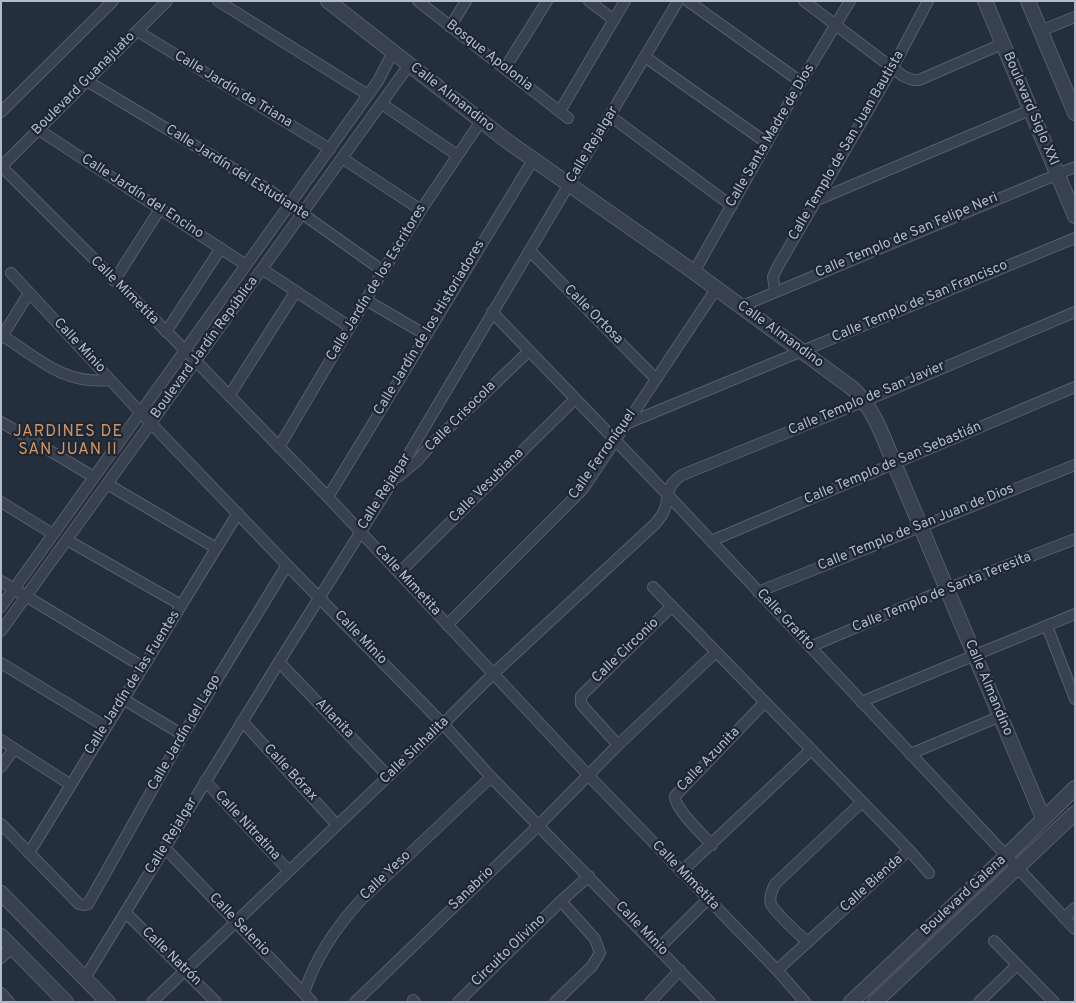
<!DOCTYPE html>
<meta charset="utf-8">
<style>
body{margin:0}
#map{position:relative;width:1076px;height:1003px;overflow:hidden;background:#242f3e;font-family:Overpass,sans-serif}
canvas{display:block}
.frame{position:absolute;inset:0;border:2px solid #b4bcc9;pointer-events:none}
</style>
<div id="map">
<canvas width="1076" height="1003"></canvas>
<div class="frame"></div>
</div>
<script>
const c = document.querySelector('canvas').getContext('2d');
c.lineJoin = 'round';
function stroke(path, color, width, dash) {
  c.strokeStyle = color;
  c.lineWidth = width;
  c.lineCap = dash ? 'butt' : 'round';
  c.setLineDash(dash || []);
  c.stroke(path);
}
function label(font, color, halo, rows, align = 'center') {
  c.font = font + ' Overpass,sans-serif';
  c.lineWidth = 4.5;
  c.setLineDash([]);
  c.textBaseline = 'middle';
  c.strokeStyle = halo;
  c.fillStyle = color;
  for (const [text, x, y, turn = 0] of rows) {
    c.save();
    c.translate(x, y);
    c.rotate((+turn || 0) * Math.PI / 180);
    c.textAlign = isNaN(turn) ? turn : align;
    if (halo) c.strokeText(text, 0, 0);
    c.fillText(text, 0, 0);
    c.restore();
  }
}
const minor = new Path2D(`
 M218,1L368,95
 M418,1L568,118
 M589,1L614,20
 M688,1L801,82
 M804,1L903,76L913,80H919L1002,44
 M450,27L466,1
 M137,31L330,149
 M1040,31L1075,17
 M645,57L767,143
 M505,68L547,1
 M87,81L269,190L383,271
 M382,104L457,155
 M560,111L625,1
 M1,112L113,1
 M610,116L732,206
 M39,130L246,265
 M342,158L421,210
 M1,167L167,1
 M2,167L185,350L328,497L589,776L777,970L805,1002
 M815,201L1030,110
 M530,251L656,379
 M262,269L350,327
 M694,272L801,82L850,1
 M11,273L140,412L287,565L443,724L491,777L710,1002
 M114,281L160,209
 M775,291L773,277L777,268L892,69L928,1
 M366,300L426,335
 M740,307L1075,167
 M492,312L667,494L1075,929
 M166,332L221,248
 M3,336C39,359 64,385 110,380
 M1,338L29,293
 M229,396L296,291
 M1,422L94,477
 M626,424L1075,238
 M279,447L383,271L421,210L481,121
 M398,477L417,461L432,444L529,351
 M107,484L216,548
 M328,497L533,160
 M1,502L53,534
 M67,540L181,605
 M711,541L1075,387
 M399,573L575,399
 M1,581L143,667
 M653,587L909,850L929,873
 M758,592L1075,465
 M1,607L378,81L393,52
 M447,625L583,489L716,289
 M1047,626L1075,699
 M1,631L409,65
 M810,647L946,589L1075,539
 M279,662L388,776
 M1,663L106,727
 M123,699L183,735
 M861,702L1075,614
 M242,721L337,825
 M1,740L71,785
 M618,745L581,704V696L672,606
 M910,754L1001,716
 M1,767L14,749
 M205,781L289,871
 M1,824L79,904L83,905L88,904L183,735L287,565
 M712,845C703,835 674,808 675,796L765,702
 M165,848L312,1002
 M29,853L238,513
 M681,872L811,750
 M126,913L216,1002
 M1064,918L1075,908
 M994,941L1054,1002
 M807,942C800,935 774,912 771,904C769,896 772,891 775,884L862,802
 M659,948L708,899
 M1,958L12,947
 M777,970L909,850
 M85,978L279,662L392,482L678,1
 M1,993L9,1002
 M304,993C315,959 337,926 361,900L491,777
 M413,1000L415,1002
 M152,1002L443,724L493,674L655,524C658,520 662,516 664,511C671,494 664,487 682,475L865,401L1075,312
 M355,1002L539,825L618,745L716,652
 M458,1002L561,901L589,876
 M555,1002L592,966L600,953L595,939L561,901
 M650,1002L680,970
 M979,1002L1017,965`);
const tertiary = new Path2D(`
 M328,1L507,141L694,272L852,388C874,408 883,437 894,463L1043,818
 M985,1L1075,216
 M1028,1L1075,113
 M1,893L108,1002
 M1,936L66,1002
 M851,1002L1006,856L1075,788
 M875,1002L1075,813`);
const streetNames = [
 ["Bosque Apolonia",489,56,38],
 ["Boulevard Guanajuato",84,84,-45],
 ["Calle Jardín de Triana",233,90,31],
 ["Calle Almandino",452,98,38],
 ["Boulevard Siglo XXI",1030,109,67],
 ["Calle Santa Madre de Dios",771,136,-60],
 ["Calle Rejalgar",593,145,-59],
 ["Calle Templo de San Juan Bautista",847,146,-60],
 ["Calle Jardín del Estudiante",237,173,32],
 ["Calle Jardín del Encino",142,197,33],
 ["Calle Templo de San Felipe Neri",907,236,-23],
 ["Calle Jardín de los Escritores",377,283,-59],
 ["Calle Mimetita",124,291,45],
 ["Calle Templo de San Francisco",920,302,-23],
 ["Calle Ortosa",593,315,45],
 ["Calle Jardín de los Historiadores",430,328,-59],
 ["Calle Almandino",780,335,36],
 ["Calle Minio",79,346,47],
 ["Boulevard Jardín República",205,348,-54],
 ["Calle Templo de San Javier",867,399,-23],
 ["Calle Crisocola",461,417,-45],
 ["Calle Ferroníquel",603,455,-55],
 ["Calle Templo de San Sebastián",893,464,-23],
 ["Calle Vesubiana",487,486,-45],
 ["Calle Rejalgar",385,492,-58],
 ["Calle Templo de San Juan de Dios",916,528,-22],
 ["Calle Mimetita",407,581,47],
 ["Calle Templo de Santa Teresita",942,593,-22],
 ["Calle Grafito",785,620,47],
 ["Calle Minio",360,638,46],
 ["Calle Circonio",626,651,-44],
 ["Calle Jardín de las Fuentes",133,683,-58],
 ["Calle Almandino",988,688,67],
 ["Allanita",334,719,46],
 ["Calle Jardín del Lago",185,733,-60],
 ["Calle Sinhalita",415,751,-44],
 ["Calle Azunita",709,760,-46],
 ["Calle Bórax",290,773,47],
 ["Calle Nitratina",247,826,47],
 ["Calle Rejalgar",172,836,-59],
 ["Calle Yeso",386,876,-44],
 ["Calle Mimetita",685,876,46],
 ["Calle Bienda",872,884,-42],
 ["Sanabrio",472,889,-44],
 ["Boulevard Galena",964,896,-43],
 ["Calle Selenio",239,925,46],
 ["Calle Minio",641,929,46],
 ["Circuito Olivino",509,951,-44],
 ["Calle Natrón",171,957,44]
];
const quarterNames = [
 ["JARDINES DE",68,433],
 ["SAN JUAN II",68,451]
];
stroke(minor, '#565f6c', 12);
stroke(tertiary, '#565f6c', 16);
stroke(minor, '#38414e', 10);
stroke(tertiary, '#38414e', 14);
label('14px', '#b4bcc9', '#1d2633', streetNames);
c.letterSpacing = '1px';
label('16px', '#d59563', '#1d2633', quarterNames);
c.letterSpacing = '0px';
</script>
